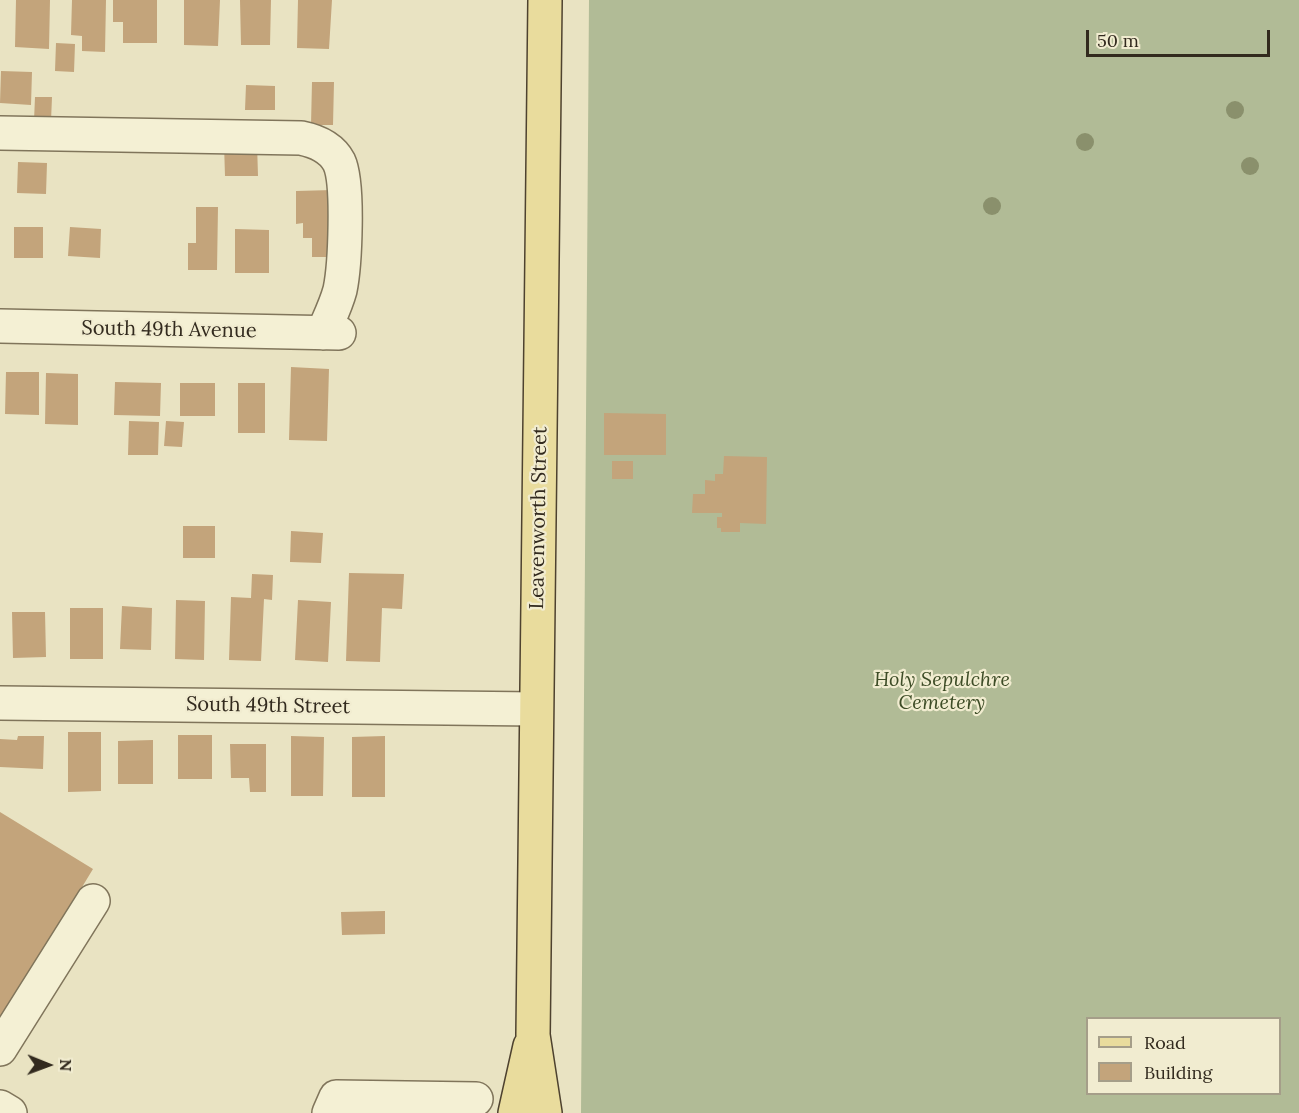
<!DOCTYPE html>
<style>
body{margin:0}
#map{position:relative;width:1299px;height:1113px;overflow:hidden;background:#e9e3c2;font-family:Lora,serif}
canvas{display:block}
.legend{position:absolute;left:1086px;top:1017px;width:195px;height:78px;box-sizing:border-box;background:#f1ecd0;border:2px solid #a59e89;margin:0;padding:8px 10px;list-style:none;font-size:18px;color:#322a1e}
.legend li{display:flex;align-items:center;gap:12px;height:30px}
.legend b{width:30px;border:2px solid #a59e89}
.north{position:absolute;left:18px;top:1035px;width:60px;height:60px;-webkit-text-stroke:4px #f1ecd0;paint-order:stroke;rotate:91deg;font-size:16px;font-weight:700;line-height:24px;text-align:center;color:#322a1e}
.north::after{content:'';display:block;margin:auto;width:21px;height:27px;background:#322a1e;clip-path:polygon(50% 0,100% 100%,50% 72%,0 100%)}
.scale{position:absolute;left:1086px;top:30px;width:184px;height:27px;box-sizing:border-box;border:3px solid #322a1e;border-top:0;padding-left:8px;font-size:18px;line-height:21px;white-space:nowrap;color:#322a1e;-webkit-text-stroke:4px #f1ecd0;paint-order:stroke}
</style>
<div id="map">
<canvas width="1299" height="1113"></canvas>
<ul class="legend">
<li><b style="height:8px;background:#e9dc9d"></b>Road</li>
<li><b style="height:16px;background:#c3a47b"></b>Building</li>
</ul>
<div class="north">N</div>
<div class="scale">50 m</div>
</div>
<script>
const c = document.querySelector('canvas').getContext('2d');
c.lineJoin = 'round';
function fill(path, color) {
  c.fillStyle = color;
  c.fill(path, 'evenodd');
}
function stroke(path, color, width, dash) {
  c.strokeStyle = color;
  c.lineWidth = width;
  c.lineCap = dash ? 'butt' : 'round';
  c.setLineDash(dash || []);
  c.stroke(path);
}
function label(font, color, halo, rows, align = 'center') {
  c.font = font + ' Lora,serif';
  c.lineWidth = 4.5;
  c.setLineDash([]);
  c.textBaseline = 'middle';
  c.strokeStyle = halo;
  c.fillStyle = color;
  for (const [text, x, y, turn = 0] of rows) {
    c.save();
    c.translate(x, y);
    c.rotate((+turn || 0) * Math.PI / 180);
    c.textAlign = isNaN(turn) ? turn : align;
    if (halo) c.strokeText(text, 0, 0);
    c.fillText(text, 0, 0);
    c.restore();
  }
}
const cemetery = new Path2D(`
 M589,0H1299V1113H581ZM1088,1018H1280V1094H1088Z`);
const building = new Path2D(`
 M16,0H50L49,49L15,47Z
 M72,0H106L105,52L82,51V36L71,35Z
 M113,0H157V43H123V22H113Z
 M184,0H220L218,46L184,45Z
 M240,0H271L270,45H241Z
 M298,0H332L329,49L297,48Z
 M56,43L75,44L74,72L55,71Z
 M1,71L32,72L31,105L0,103Z
 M312,82H334L333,125H311Z
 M246,85L275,86V110H245Z
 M35,97H52L51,121H34Z
 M257,143L258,176H225L224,144Z
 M18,162L47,163L46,194L17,193Z
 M333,190L334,257H312V238H303V223L296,224V191Z
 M196,207H218L217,270H188V243H196Z
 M14,227H43V258H14Z
 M70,227L101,229L100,258L68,256Z
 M235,229L269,230V273H235Z
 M291,367L329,369L327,441L289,440Z
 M6,372H39V415L5,414Z
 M46,373L78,374V425L45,424Z
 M115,382L161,383L160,416L114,415Z
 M180,383H215V416H180Z
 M238,383H265V433H238Z
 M604,413L666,414V455H604Z
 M129,421L159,422L158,455H128Z
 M166,421L184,422L182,447L164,446Z
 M724,456L767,457L766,524L740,523V532H721V528H717V517H722V513H692L693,494H705V480L715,481V474H723Z
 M612,461H633V479H612Z
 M183,526H215V558H183Z
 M291,531L323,533L321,563L290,562Z
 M349,573L404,574L402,609L382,608L380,662L346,661Z
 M252,574L273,575L272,600L264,599L261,661L229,660L231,597L251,598Z
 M176,600L205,601L204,660L175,659Z
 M298,600L331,602L328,662L295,660Z
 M122,606L152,608L151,650L120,649Z
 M70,608H103V659H70Z
 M12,612H45L46,657L13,658Z
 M68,732H101V791L68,792Z
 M178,735H212V779H178Z
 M18,736H44L43,769L0,767V739L17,740Z
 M291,736L324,737L323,796H291Z
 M385,736V797H352V737Z
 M153,740V784H118V741Z
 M230,744H266V792H250L249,778H231Z
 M0,812L93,869L0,1022Z
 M385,911V934L342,935L341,912Z`);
const minor = new Path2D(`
 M0,133L301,138C316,141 331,147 339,162C349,183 345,266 340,290C336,305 329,319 323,333
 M0,326L339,333
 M0,703L536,709
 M0,1049L93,901
 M0,1107L10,1113
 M329,1113L336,1097L476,1099`);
const major = new Path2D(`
 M515,1113L530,1046
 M545,1113L533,1035L545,0`);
const trees = [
 [1235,110],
 [1085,142],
 [1250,166],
 [992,206]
];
const streetNames = [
 ["South 49th Avenue",169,330,1],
 ["Leavenworth Street",539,518,-89],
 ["South 49th Street",268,706,1]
];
const parkNames = [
 ["Holy Sepulchre",942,680],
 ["Cemetery",942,703]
];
fill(cemetery, '#b1bb96');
fill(building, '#c3a47b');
stroke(minor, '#80755b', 36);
stroke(major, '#4e422f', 36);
stroke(minor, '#f4f0d4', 33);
stroke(major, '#e9dc9d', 33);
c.fillStyle = '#8a906c';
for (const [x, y] of trees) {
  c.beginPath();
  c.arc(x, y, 9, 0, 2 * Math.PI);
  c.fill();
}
label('20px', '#322a1e', '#f1ecd0', streetNames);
label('italic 20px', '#3d4c26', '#f1ecd0', parkNames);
</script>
